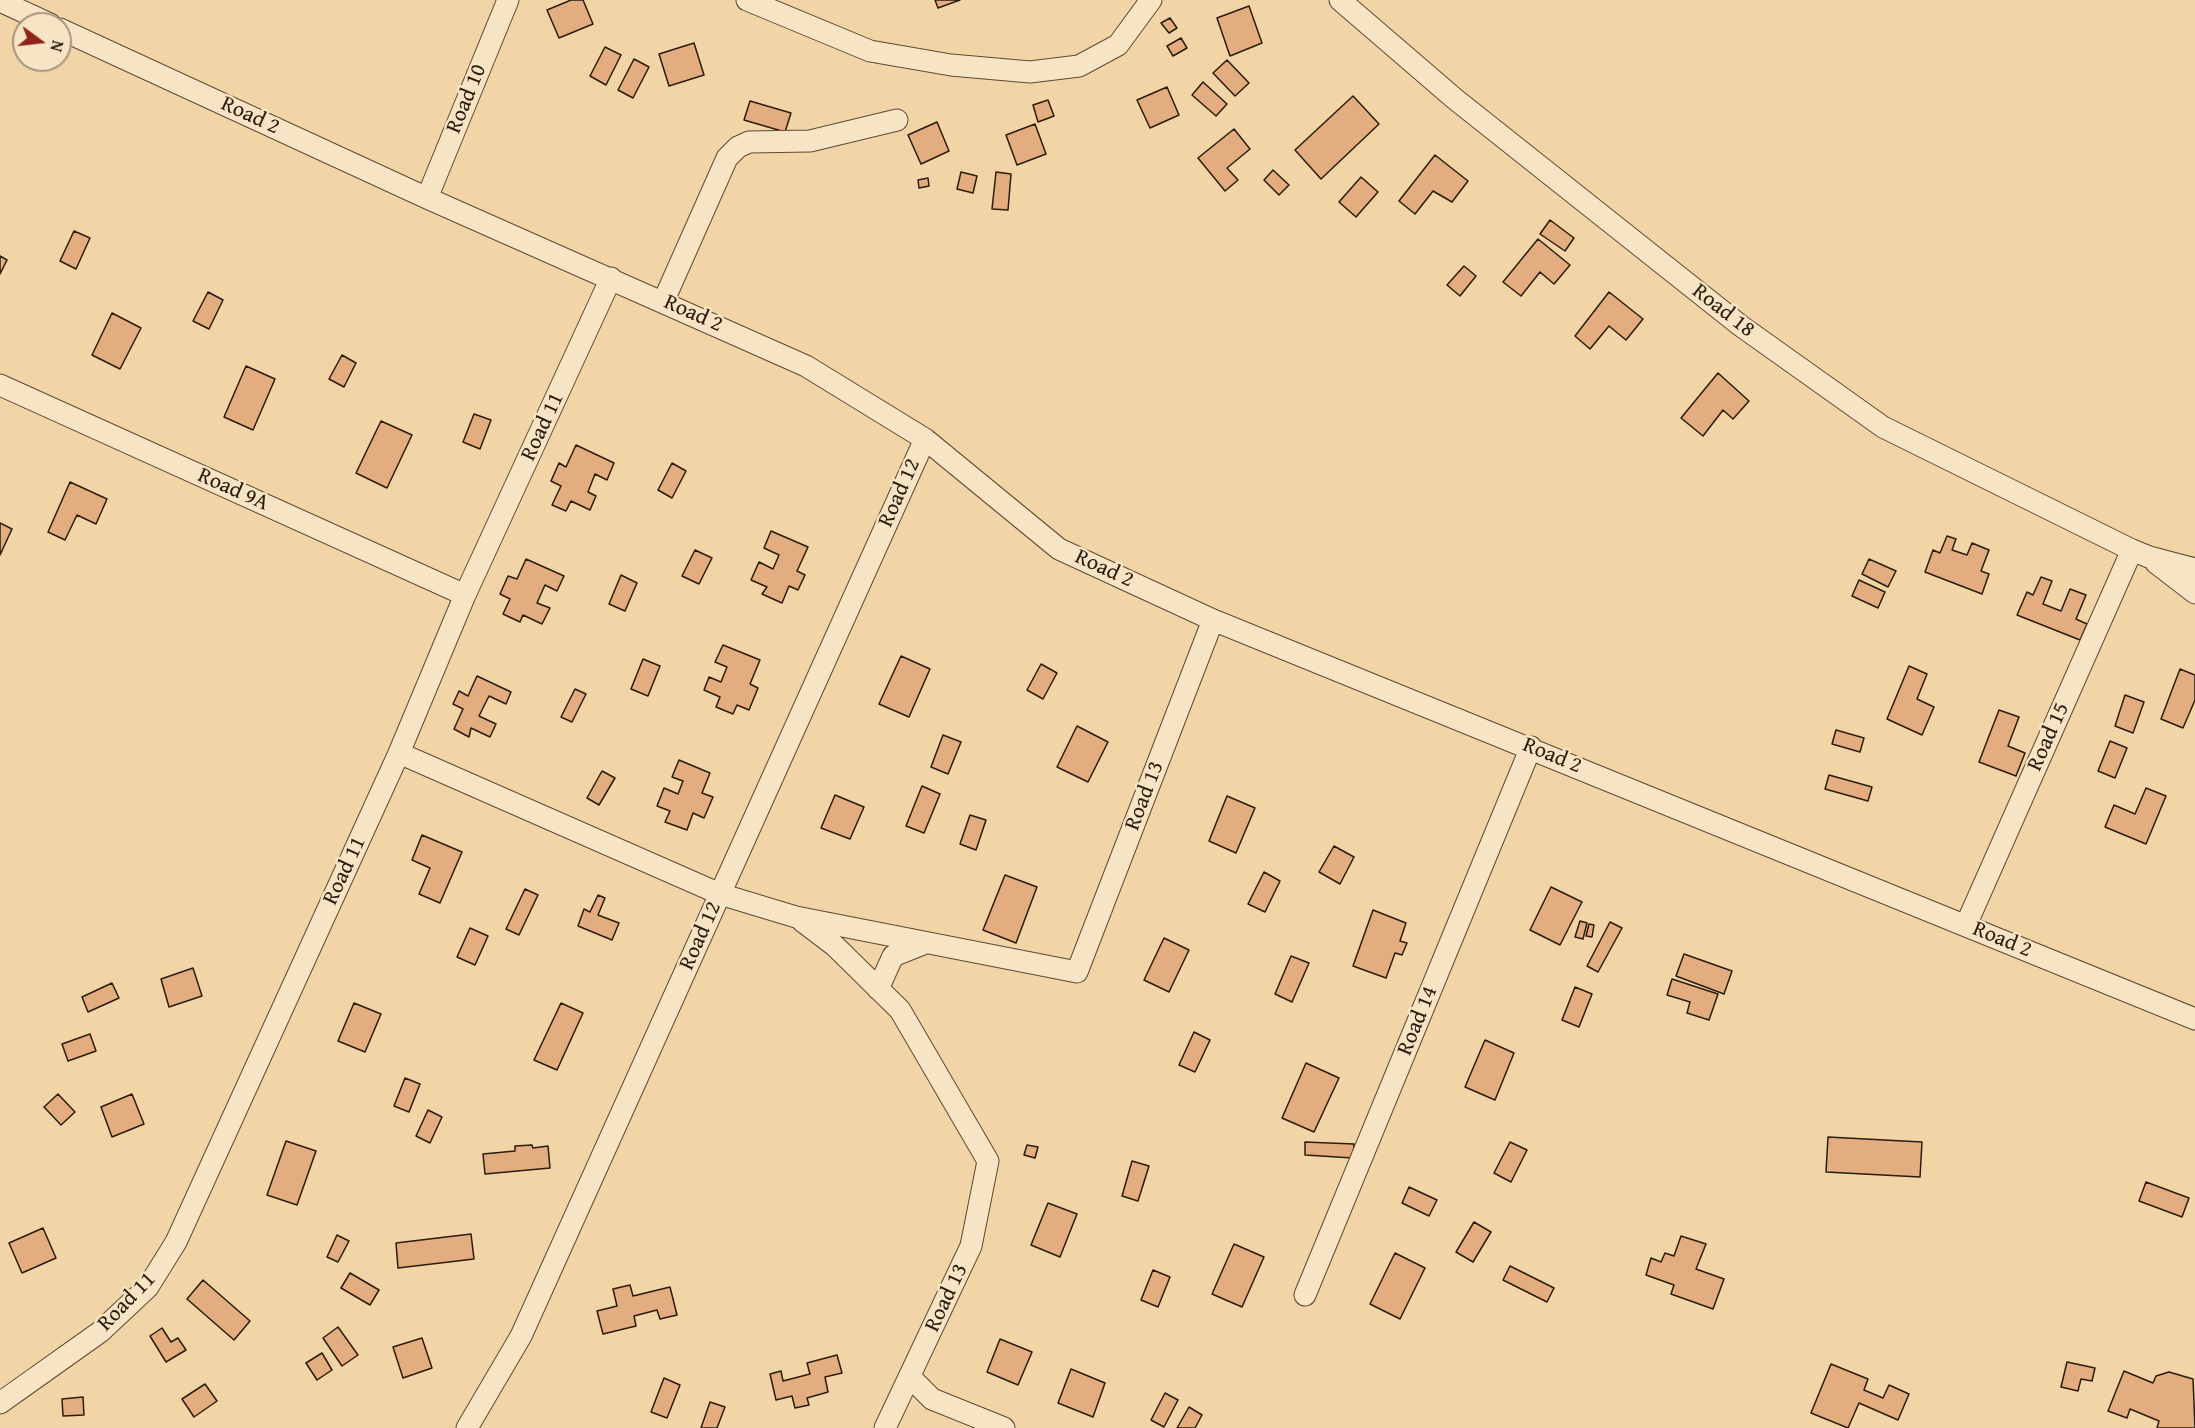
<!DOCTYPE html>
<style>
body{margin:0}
#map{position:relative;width:2195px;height:1428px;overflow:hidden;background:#f2d5a6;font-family:"Gentium Book Plus",serif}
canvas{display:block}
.north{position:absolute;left:12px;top:12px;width:60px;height:60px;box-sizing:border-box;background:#f7e4c5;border:2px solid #a5947c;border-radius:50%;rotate:105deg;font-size:16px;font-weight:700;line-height:24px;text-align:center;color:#2a1c0e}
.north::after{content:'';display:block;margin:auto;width:21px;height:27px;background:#8f2418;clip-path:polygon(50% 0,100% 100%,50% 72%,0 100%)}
</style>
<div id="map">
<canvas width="2195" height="1428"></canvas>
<div class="north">N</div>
</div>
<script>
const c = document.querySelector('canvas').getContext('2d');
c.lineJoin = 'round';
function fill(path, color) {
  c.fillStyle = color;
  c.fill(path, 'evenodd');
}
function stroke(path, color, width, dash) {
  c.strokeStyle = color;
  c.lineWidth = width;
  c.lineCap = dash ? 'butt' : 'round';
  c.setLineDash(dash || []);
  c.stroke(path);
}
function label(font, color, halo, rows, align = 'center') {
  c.font = font + ' "Gentium Book Plus",serif';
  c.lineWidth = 5;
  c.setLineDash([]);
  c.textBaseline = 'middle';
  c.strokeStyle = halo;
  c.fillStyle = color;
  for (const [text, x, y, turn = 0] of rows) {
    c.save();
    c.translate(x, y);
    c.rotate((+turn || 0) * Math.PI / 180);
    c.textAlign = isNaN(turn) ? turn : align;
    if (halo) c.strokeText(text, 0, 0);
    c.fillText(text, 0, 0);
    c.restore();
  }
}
const building = new Path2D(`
 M571,0H583L593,24L559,38L547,10Z
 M935,0H960L938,8Z
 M1249,6L1262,43L1230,56L1217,18Z
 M1170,18L1177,28L1169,33L1161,23Z
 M1181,38L1187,48L1173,56L1167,46Z
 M694,43L704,75L669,86L659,54Z
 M605,47L621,55L606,85L590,76Z
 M634,59L649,67L633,98L618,90Z
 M1227,60L1249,83L1235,96L1213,73Z
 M1203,82L1227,104L1216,116L1192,95Z
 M1167,87L1179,115L1150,128L1137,100Z
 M1353,96L1379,124L1321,179L1295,150Z
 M1048,100L1054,116L1038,122L1033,105Z
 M750,101L791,113L785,132L744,120Z
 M937,122L949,151L921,164L908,135Z
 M1035,124L1046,154L1017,165L1006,135Z
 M1234,129L1250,149L1227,168L1238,180L1225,191L1198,158Z
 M1435,155L1468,181L1452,202L1433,191L1415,214L1399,201Z
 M1273,170L1289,185L1279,195L1264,180Z
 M961,172L977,176L973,193L957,189Z
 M996,172L1011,174L1008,210L992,209Z
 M1361,177L1378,192L1356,217L1339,202Z
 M928,178L929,186L919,188L918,180Z
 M1550,220L1574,238L1565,251L1540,234Z
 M74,231L90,238L76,269L60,261Z
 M1538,239L1570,265L1554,284L1540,272L1521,296L1503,282Z
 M0,256L7,260L0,274Z
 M1464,266L1476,276L1460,296L1447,285Z
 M208,292L223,300L209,329L193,321Z
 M1609,292L1643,319L1626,340L1609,326L1590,349L1575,336Z
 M112,313L141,328L120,369L92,355Z
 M342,355L356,363L344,387L329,379Z
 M246,366L275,379L253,430L224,417Z
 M1718,373L1749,401L1733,419L1723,410L1703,436L1681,418Z
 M474,414L491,420L480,449L463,442Z
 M381,421L412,435L387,488L356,473Z
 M576,445L614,463L607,480L595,474L588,492L596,496L590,510L571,501L566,511L552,505L561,486L551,481L559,463L566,467Z
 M672,463L686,471L672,498L658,490Z
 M70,482L107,499L96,524L77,515L65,540L48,532Z
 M0,523L12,529L0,555Z
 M771,531L808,547L797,571L805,575L798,590L789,586L782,603L762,594L767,587L751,580L759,562L773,569L779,555L764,548Z
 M1947,536L1956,539L1952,550L1967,555L1972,543L1989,550L1981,571L1989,574L1982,594L1925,572L1933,550L1940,553Z
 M695,550L712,558L699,584L682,576Z
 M526,559L564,576L557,591L545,585L537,603L550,608L542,624L523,615L520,622L503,614L510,599L500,594L508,576L517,579Z
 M1869,559L1896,571L1888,587L1862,574Z
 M621,575L637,583L625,611L609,604Z
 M2041,577L2052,581L2043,604L2061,611L2070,589L2086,595L2076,619L2087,624L2080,640L2017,615L2027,592L2033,595Z
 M1859,580L1885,592L1878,608L1852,596Z
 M723,645L760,660L750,684L758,688L749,710L737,705L733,714L716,707L720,697L704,690L709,677L721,682L727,667L715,662Z
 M901,656L930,669L909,717L879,704Z
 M643,659L660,666L648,696L631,689Z
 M1041,664L1057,673L1043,699L1027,690Z
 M1909,666L1927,674L1917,699L1934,707L1922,735L1887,719Z
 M2180,669L2195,675V700L2183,728L2161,719Z
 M477,676L511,692L506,704L489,696L479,716L496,724L490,737L471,728L469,737L454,729L463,709L453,704L459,691L468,696Z
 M575,689L586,694L572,722L561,717Z
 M2125,695L2144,702L2133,733L2115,726Z
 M1999,710L2019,717L2008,746L2025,753L2016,776L1979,762Z
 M1077,726L1108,742L1088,782L1057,767Z
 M1836,730L1864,738L1860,752L1832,744Z
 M943,735L961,742L948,774L931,767Z
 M2110,741L2127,748L2115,778L2098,771Z
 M679,760L710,773L702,793L713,797L704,818L693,813L687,830L665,822L670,811L657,806L664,788L678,794L683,781L672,777Z
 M602,771L615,778L599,805L587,798Z
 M1829,775L1872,787L1868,801L1825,789Z
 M922,786L940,794L924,833L906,826Z
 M2146,788L2166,796L2146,844L2105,827L2114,805L2135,814Z
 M835,795L864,807L850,839L821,828Z
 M1227,796L1255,808L1236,853L1209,841Z
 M970,815L986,820L976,850L960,844Z
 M422,835L462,852L440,903L419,894L430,868L412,860Z
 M1334,846L1354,857L1340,884L1319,872Z
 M1264,872L1280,881L1265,912L1248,904Z
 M1005,875L1037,887L1016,943L983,930Z
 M1551,887L1582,902L1560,945L1530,930Z
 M525,889L538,895L519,935L506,929Z
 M598,895L605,898L598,915L619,923L612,940L578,926L584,909L590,912Z
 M1373,910L1406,923L1400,941L1407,943L1402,955L1395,953L1386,978L1353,966Z
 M1580,921L1587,923L1583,939L1575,937Z
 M1610,922L1622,928L1598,972L1587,966Z
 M1589,924L1594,925L1592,937L1586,936Z
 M470,928L488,936L475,965L457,957Z
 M1164,938L1189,950L1169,992L1144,980Z
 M1684,954L1732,971L1724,994L1676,976Z
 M1291,956L1309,963L1292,1002L1275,994Z
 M193,968L202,996L169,1007L161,979Z
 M1672,979L1718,994L1709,1020L1687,1013L1690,1002L1667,995Z
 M112,983L119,998L88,1012L82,997Z
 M1575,987L1592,994L1579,1027L1562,1020Z
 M354,1003L381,1014L365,1052L338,1041Z
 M561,1003L583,1013L557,1070L534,1060Z
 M1194,1032L1210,1040L1195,1072L1179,1065Z
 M90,1034L96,1051L68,1061L62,1044Z
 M1485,1040L1514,1053L1495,1100L1465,1087Z
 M1306,1063L1339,1078L1314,1132L1282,1118Z
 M405,1078L420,1084L409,1112L394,1106Z
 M58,1094L75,1112L61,1125L44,1107Z
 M132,1094L144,1124L112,1137L101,1107Z
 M428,1110L442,1117L430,1143L416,1136Z
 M1828,1137L1922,1142L1920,1177L1826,1172Z
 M286,1141L316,1151L297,1205L267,1195Z
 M1305,1142L1354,1144L1353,1158L1305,1155Z
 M1510,1142L1527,1150L1511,1182L1494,1173Z
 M532,1145L533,1148L548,1146L550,1168L485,1174L483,1154L515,1151V1146Z
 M1027,1145L1038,1147L1035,1158L1024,1155Z
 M1132,1161L1149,1166L1138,1201L1122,1196Z
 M2146,1182L2189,1198L2182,1217L2139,1201Z
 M1409,1187L1437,1200L1429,1216L1402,1203Z
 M1048,1203L1077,1214L1060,1257L1031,1245Z
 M1474,1222L1491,1232L1473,1262L1456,1252Z
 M43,1228L56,1258L22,1273L9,1243Z
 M471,1234L474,1259L398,1268L396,1243Z
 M337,1235L349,1241L338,1262L327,1257Z
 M1681,1236L1706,1244L1696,1269L1724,1279L1713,1309L1671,1294L1674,1285L1646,1275L1651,1258L1661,1262L1665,1253L1674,1256Z
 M1234,1244L1264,1257L1242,1307L1212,1294Z
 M1395,1253L1425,1268L1400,1319L1370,1304Z
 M1510,1266L1554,1288L1547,1302L1503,1280Z
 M1153,1270L1170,1277L1158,1307L1141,1300Z
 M350,1273L379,1290L370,1305L341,1288Z
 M203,1280L250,1321L234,1340L187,1299Z
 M630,1285L633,1296L670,1287L677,1315L660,1319L657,1310L634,1316L636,1326L603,1334L597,1311L617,1306L613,1289Z
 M338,1327L358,1355L342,1366L323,1338Z
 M162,1328L171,1342L178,1338L186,1350L166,1362L150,1336Z
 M422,1338L432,1368L403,1378L393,1347Z
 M1000,1339L1032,1352L1018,1385L987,1372Z
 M322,1353L332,1370L317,1380L306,1363Z
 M837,1355L842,1373L825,1377L828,1392L807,1398L809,1405L795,1408L792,1396L776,1400L770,1374L781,1371L783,1381L810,1374L807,1363Z
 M2067,1362L2095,1368L2092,1381L2081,1379L2078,1391L2061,1387Z
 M1831,1364L1868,1379L1864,1390L1883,1398L1889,1385L1909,1394L1898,1420L1859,1403L1848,1428L1811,1413Z
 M1071,1369L1105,1383L1093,1417L1058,1403Z
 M2124,1371L2153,1383L2156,1376L2169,1372L2193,1379L2195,1428H2157L2159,1421L2130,1409L2127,1418L2108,1411Z
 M664,1378L680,1385L667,1418L651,1412Z
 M205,1384L217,1401L194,1417L182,1399Z
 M1165,1393L1178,1400L1164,1427L1151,1420Z
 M83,1397L84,1415L63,1416L62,1399Z
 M710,1402L725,1407L717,1428H701Z
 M1189,1407L1202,1415L1195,1428H1177Z`);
const minor = new Path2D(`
 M747,0L870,51L951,65L1030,72L1079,66L1118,45L1151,0
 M1340,0L1455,99L1741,326L1883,427L2132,550L2149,557L2195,569
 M0,1L50,24
 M60,29L427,198L806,366L925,439L1059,549L1213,620L2195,1019
 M427,198L508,0
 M664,300L727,158L738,147L749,142L810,141L897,120
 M0,385L465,595
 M2156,563L2195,593
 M399,753L720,894L796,917L1077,972L1213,620
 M802,921L835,946L900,1010L988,1161L971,1246L885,1428
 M1966,925L2132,550
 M878,989L893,956L923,944
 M1305,1295L1531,747
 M910,1377L932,1399L1004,1428
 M0,1403L100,1332L148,1287L176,1242L399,753L465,595L611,278
 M467,1428L521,1336L925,439`);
const streetNames = [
 ["Road 10",467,99,-68],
 ["Road 2",250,116,25],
 ["Road 18",1723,311,38],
 ["Road 2",693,314,24],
 ["Road 11",543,427,-65],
 ["Road 9A",233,490,24],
 ["Road 12",900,493,-66],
 ["Road 2",1104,569,25],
 ["Road 15",2049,737,-66],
 ["Road 2",1552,756,22],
 ["Road 13",1145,796,-69],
 ["Road 11",345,871,-65],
 ["Road 12",701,936,-66],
 ["Road 2",2002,940,22],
 ["Road 14",1418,1021,-68],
 ["Road 13",947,1298,-65],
 ["Road 11",127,1302,-46]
];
fill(building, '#e3ad80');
stroke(building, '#2a1c0e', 1.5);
stroke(minor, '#5c4a34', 23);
stroke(minor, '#f7e4c5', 21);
label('22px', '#2a1c0e', '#f7e4c5', streetNames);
</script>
